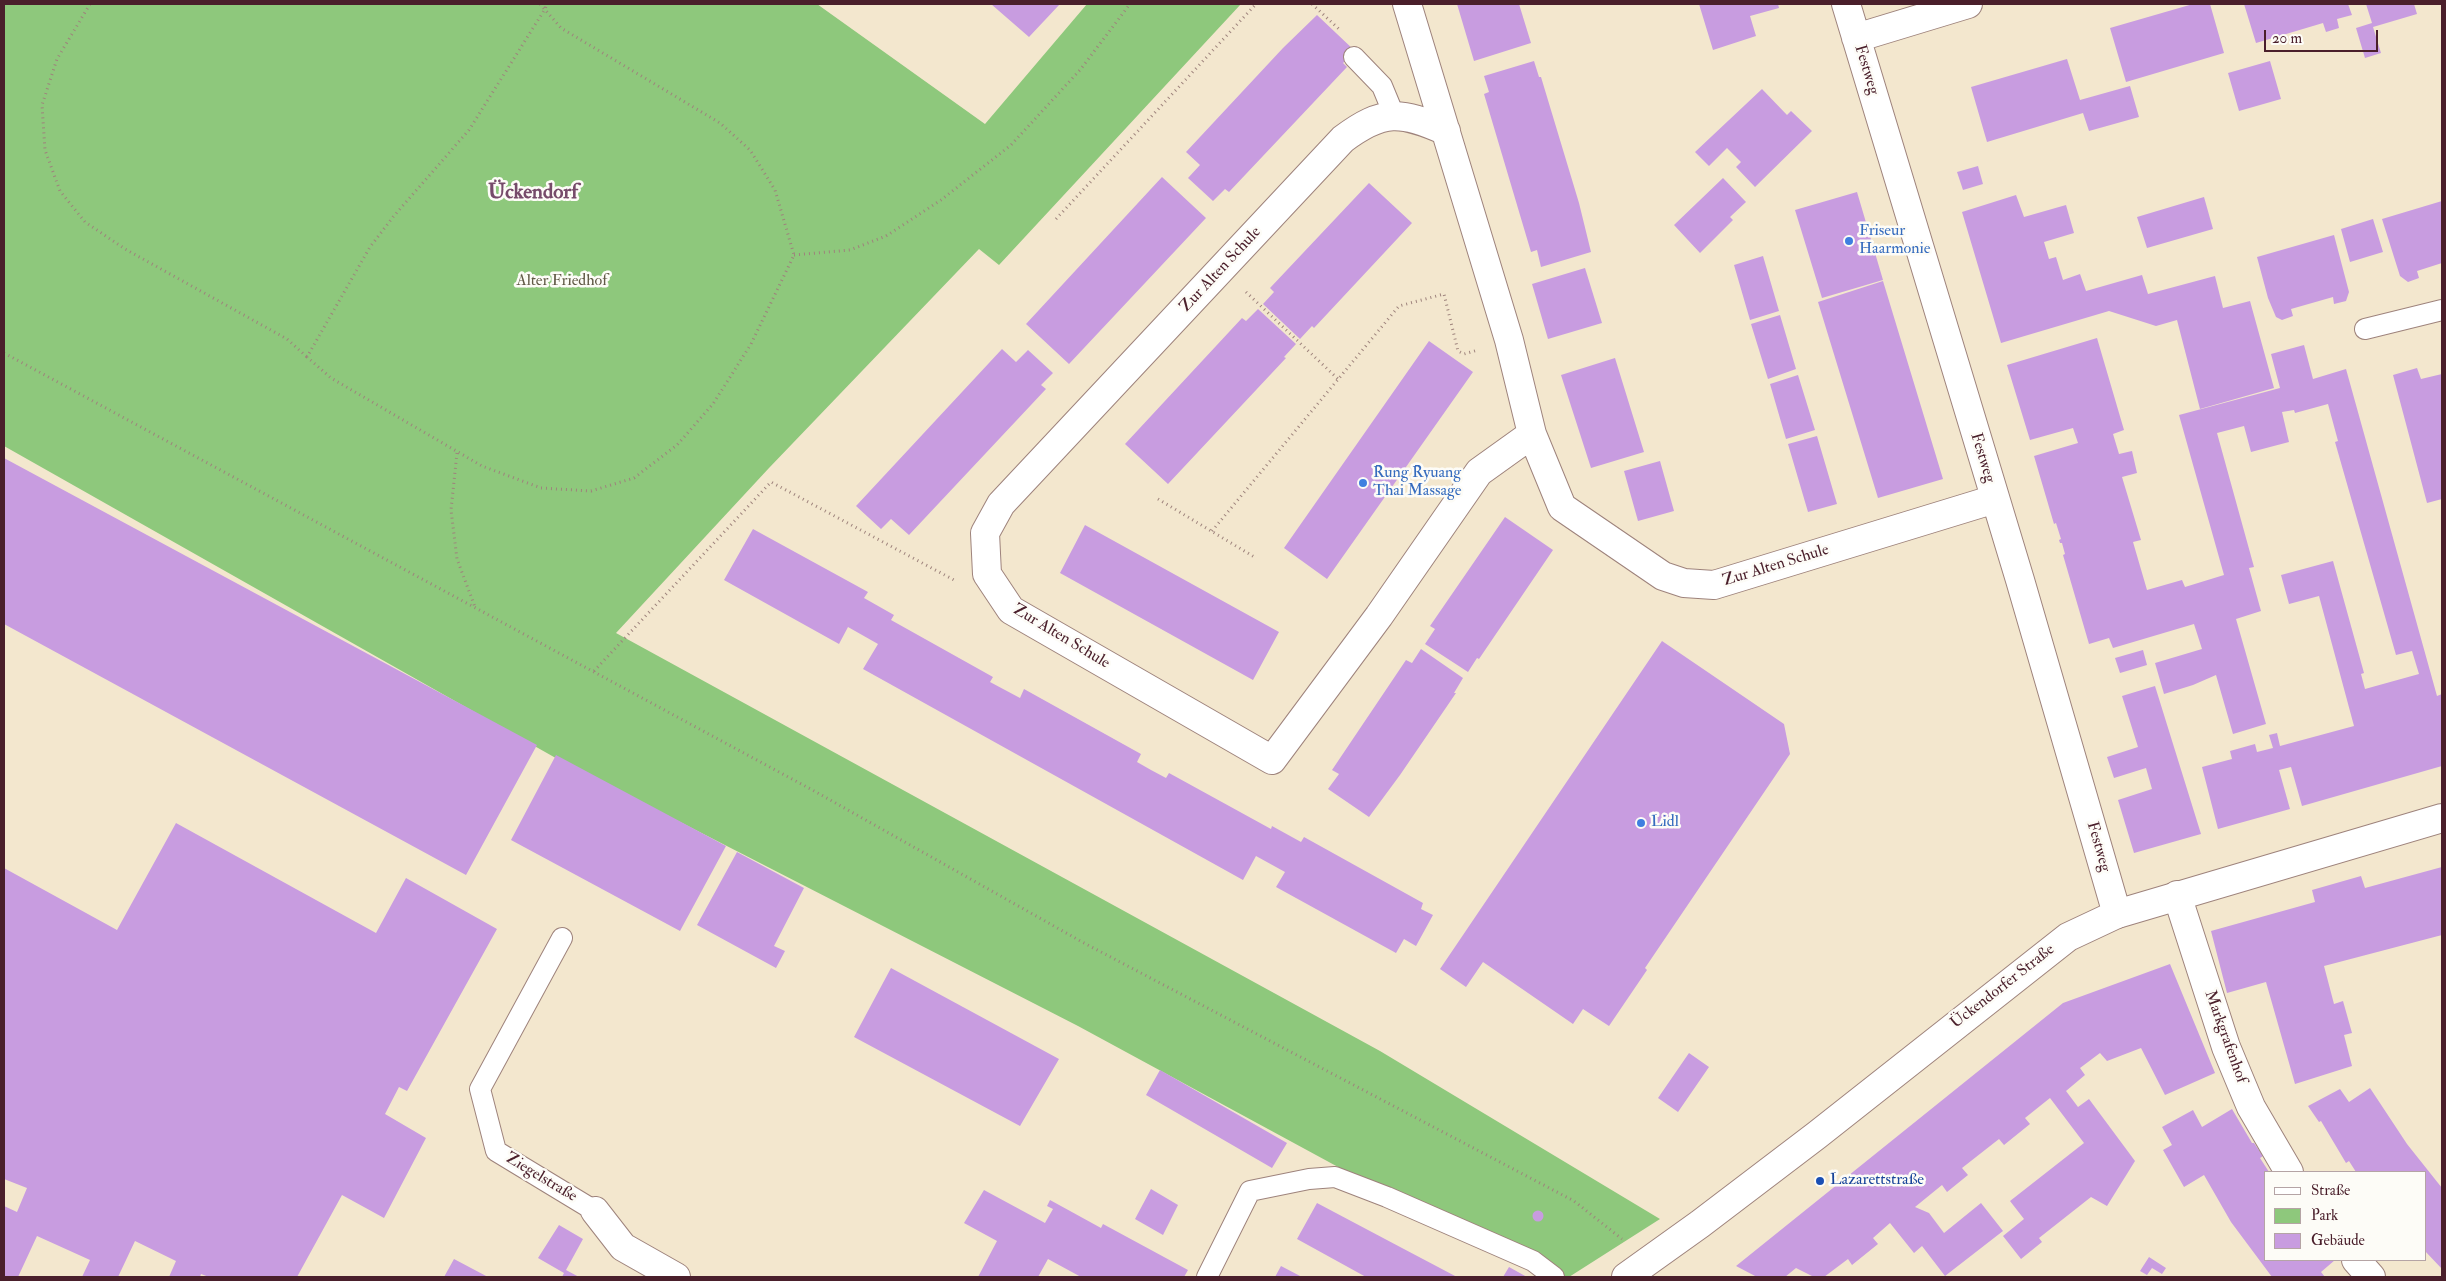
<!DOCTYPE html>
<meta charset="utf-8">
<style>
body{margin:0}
#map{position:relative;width:2446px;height:1281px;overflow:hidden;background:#f3e7ce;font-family:"IM FELL Double Pica",serif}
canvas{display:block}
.frame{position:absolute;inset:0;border:5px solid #4a1f2b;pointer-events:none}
.legend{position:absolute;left:2264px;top:1171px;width:162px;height:90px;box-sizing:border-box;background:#fdfcf7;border:1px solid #b5a4a5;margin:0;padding:6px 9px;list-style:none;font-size:15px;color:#4a1f2b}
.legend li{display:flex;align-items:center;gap:10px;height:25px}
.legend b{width:25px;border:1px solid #b5a4a5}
.scale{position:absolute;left:2264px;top:30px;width:114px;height:22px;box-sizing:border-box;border:2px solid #4a1f2b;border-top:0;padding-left:6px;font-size:15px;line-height:18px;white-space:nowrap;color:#4a1f2b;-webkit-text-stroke:4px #fdfcf7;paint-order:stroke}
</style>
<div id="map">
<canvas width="2446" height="1281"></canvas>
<div class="frame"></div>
<ul class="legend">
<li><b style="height:6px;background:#fff"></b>Straße</li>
<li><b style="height:14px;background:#8ec87c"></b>Park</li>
<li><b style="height:14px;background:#c89ce0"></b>Gebäude</li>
</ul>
<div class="scale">20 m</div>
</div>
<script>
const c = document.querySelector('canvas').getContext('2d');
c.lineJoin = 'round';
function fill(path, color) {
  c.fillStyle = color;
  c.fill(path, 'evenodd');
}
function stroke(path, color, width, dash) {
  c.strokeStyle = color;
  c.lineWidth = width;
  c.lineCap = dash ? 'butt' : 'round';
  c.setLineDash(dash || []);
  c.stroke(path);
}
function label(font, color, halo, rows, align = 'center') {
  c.font = font + ' "IM FELL Double Pica",serif';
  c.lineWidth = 5;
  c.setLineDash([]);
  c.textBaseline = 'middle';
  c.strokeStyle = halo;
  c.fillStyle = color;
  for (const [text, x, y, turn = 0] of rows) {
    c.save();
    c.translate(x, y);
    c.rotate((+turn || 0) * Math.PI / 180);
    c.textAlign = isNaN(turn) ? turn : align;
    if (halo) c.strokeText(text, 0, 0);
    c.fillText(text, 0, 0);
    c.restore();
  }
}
const green = new Path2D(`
 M4,4H817L985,124L1087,4H1241L999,265L979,249L769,468L616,633L1380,1051L1660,1219L1569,1277H1541L1078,1026L561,761L4,446Z`);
const building = new Path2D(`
 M991,4H1060L1029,37Z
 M1457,4H1519L1531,43L1474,61Z
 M1699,4H1778L1779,8L1750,16L1756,36L1713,50Z
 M2193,4H2210L2224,53L2126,82L2110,28Z
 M2244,4H2348L2352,15L2337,19L2339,28L2326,32L2323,23L2256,43Z
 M2366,4H2414L2417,14L2373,27L2381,53L2365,58L2356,28L2372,23Z
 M1317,15L1355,51L1343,63L1347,67L1229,192L1225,189L1213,201L1188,178L1200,165L1186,152L1283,48Z
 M2067,59L2080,100L2130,86L2139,117L2089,131L2083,113L1987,142L1971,87Z
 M1534,61L1539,77H1541L1579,203L1591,252L1541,267L1537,250L1531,252L1484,94L1489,92L1484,76Z
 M2270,61L2281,99L2239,111L2228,73Z
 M1762,89L1787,115L1791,111L1812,131L1755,187L1736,167L1741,162L1727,148L1709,166L1695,152Z
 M1978,166L1983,184L1963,190L1957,172Z
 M1162,177L1206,218L1069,364L1026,324Z
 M1723,178L1746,202L1730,217L1733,220L1700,253L1674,225Z
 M1369,183L1412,223L1314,328L1312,326L1300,339L1263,304L1274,292L1270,288Z
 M1857,192L1883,280L1822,298L1795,210Z
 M2016,195L2024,217L2066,205L2074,233L2044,242L2049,259L2056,257L2063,280L2080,274L2086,291L2142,275L2148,294L2215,276L2223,308L2250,301L2274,388L2200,409L2177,320L2156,326L2109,311L2001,343L1962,212Z
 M2204,197L2213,229L2147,248L2137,217Z
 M2442,201V263L2417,271L2419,278L2408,282L2400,276L2382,219Z
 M2373,219L2383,252L2350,262L2341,229Z
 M2334,235L2349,292L2346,301L2334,304L2333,297L2291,309L2293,316L2282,320L2276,317L2268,298L2257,257Z
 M1763,256L1779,311L1750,320L1734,265Z
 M1585,268L1602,323L1548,339L1532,284Z
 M1883,281L1943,479L1878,498L1818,302Z
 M1258,309L1296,344L1284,357L1286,358L1168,484L1125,444L1242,318L1246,321Z
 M1780,315L1796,369L1768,379L1751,324Z
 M2097,338L2124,430L2113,434L2119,454L2132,451L2137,473L2122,477L2141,540L2133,542L2147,590L2182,580L2185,587L2224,575L2179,415L2280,388L2271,354L2304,345L2313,379L2346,369L2437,696L2442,694V766L2302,806L2291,767L2279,770L2290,809L2218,829L2202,767L2232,759L2230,751L2255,744L2257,752L2273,748L2269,735L2277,733L2280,746L2354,726L2319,596L2289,604L2281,575L2333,561L2364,673L2361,674L2365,689L2419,674L2412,651L2396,655L2335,442L2338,441L2328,404L2295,413L2294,410L2282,412L2289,442L2251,452L2244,426L2217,433L2254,567L2249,568L2261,611L2236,619L2266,724L2233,734L2216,675L2193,685L2164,694L2155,663L2202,649L2194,624L2113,648L2109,638L2089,644L2063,555L2065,554L2062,543H2060L2059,540L2061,539L2056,523L2054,524L2034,456L2078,443L2073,428L2030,440L2007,365Z
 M1429,341L1473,372L1327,579L1284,548Z
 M1002,349L1016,362L1028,350L1053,373L1041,385L1046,389L909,535L891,519L881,529L856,506Z
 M1615,358L1644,452L1591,468L1561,375Z
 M2417,368L2421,379L2442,374V499L2427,503L2393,375Z
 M1798,375L1815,430L1786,439L1770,384Z
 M1817,436L1837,504L1808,512L1788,444Z
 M4,458L537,745L466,875L4,624Z
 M1660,461L1674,511L1638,521L1624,471Z
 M1505,517L1553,550L1479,659L1477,658L1468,672L1425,644L1435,629L1430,626Z
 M1085,525L1279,632L1253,680L1060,573Z
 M753,529L868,592L864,598L894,615L891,620L993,677L990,682L1020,698L1024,689L1141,754L1137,762L1151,770L1166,778L1169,773L1271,829L1272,826L1301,842L1304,837L1423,903L1421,909L1433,915L1416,946L1404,939L1396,953L1276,887L1285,872L1256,856L1243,880L863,669L878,644L848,627L839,644L724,580Z
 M1662,641L1784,724L1790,754L1645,968L1647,970L1609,1026L1583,1009L1573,1024L1483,962L1466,987L1440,969Z
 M1421,649L1463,678L1454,693H1456L1400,775L1369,817L1328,789L1339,774L1332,770L1406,660L1412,663Z
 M2143,650L2147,665L2120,673L2115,658Z
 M2155,686L2201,834L2134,853L2118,800L2152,789L2146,768L2114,778L2107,757L2138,747L2122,696Z
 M556,755L726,846L680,931L511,840Z
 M176,823L376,933L406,878L497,929L407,1091L399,1087L385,1114L426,1138L384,1218L342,1195L297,1277H209L201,1274L200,1277H169L176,1261L135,1241L118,1277H82L90,1260L37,1236L18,1277H4V1206L17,1212L27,1188L4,1179V868L117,930Z
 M737,852L804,888L774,946L785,951L776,968L697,925Z
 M2442,867V935L2324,966L2334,1004L2343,1001L2352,1033L2344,1035L2352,1066L2295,1084L2266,982L2227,993L2211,931L2315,902L2312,890L2361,876L2365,888Z
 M2170,964L2215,1073L2165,1095L2141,1048L2107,1061L2100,1053L2080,1068L2085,1075L2066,1091L2078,1107L2089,1099L2135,1161L2107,1206L2091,1197L2039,1238L2042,1242L2021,1259L2003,1236L2024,1219L2010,1201L2084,1143L2050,1098L2025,1118L2030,1124L2004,1145L1999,1139L1962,1168L1968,1175L1947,1192L1942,1185L1915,1207L1929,1213L1944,1233L1981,1203L2003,1231L1945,1276L1922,1246L1914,1253L1890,1223L1873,1238L1878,1244L1852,1265L1848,1259L1824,1277H1814L1796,1268L1785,1277H1757L1736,1266L2063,1003Z
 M891,968L1059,1059L1020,1126L854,1037Z
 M1689,1053L1709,1067L1678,1112L1658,1098Z
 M1160,1070L1287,1143L1272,1168L1146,1095Z
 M2370,1088L2407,1144L2442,1188V1269L2425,1251V1172H2356L2349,1161L2346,1163L2321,1121L2319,1122L2308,1106L2340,1089L2349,1102Z
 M2232,1109L2252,1143H2254L2263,1156L2260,1158L2269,1172H2265V1260H2335L2321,1272L2325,1277H2272L2231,1222L2204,1175L2184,1187L2163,1150L2172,1145L2162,1127L2193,1110L2202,1127Z
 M1151,1189L1178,1205L1163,1235L1135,1219Z
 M984,1190L1045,1223L1053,1209L1047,1206L1050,1200L1101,1228L1103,1224L1188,1270L1184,1277H1081L1048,1259L1038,1277H978L997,1241L964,1223Z
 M1317,1203L1402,1248L1457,1277H1366L1297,1239Z
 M1532.5 1216a5.5 5.5 0 1 1 11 0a5.5 5.5 0 1 1-11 0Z
 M559,1225L583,1239L566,1270L579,1277H562L564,1273L538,1258Z
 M2149,1257L2166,1268L2162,1274L2152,1268L2147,1275L2140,1271Z
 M454,1259L488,1277H444Z
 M1281,1266L1302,1277H1275Z
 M1509,1267L1527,1277H1503Z`);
const path = new Path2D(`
 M90,4L57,59L42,105L45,150L60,191L85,222L125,249L287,339L307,357
 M540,4L561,28L720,123L750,150L775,190L794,255L751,344L713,404L677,445L634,478L591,491L541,488L482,466L331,378L307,357L370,247L393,217L469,130L545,9L547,4
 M1312,4L1340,30
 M1056,219L1256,4
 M794,255L850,250L886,236L941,200L1011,145L1080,70L1130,4
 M1246,292L1338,379
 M4,353L816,792L1084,943L1574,1201L1622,1239
 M457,453L451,510L457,559L475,607
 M1158,499L1256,558
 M1212,531L1399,306L1444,294L1458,351L1464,354L1478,350
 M594,671L771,482L954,580`);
const service = new Path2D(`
 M1354,57L1382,86L1394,115
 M2365,329L2442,310
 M562,938L480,1089L496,1151L595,1211
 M1207,1277L1250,1191L1309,1179L1335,1177L1387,1197L1533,1261L1554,1277`);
const minor = new Path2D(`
 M1407,4L1509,340L1532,434L1562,507L1663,576L1684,583L1714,585L1995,499
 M1846,4L2020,580L2117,914
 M1856,38L1968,4
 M1446,131C1401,111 1383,109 1343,139L1001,504L985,533L987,574L1011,610L1272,760L1379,616L1479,472L1532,434
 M2177,895L2226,1047L2251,1107L2289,1172
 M595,1211L623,1247L676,1277
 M2356,1260L2371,1277`);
const secondary = new Path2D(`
 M1626,1277L1700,1224L1817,1135L2068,937L2117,914L2442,818`);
const markers = [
 [1849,241,5,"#3f7fe0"],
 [1363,483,5,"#3f7fe0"],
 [1641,823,5,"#3f7fe0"],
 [1820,1181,5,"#1a4fb4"]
];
const streetNames = [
 ["Festweg",1866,70,73],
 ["Zur Alten Schule",1221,270,-47],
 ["Festweg",1982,458,73],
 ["Zur Alten Schule",1776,566,-17],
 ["Zur Alten Schule",1061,637,31],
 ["Festweg",2098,847,74],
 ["Ückendorfer Straße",2003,987,-38],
 ["Markgrafenhof",2225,1037,70],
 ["Ziegelstraße",541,1178,31]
];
const shopNames = [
 ["Friseur",1859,232],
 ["Haarmonie",1859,250],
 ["Rung Ryuang",1373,474],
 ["Thai Massage",1373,492],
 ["Lidl",1651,823]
];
const parkNames = [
 ["Alter Friedhof",562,282]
];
const transitNames = [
 ["Lazarettstraße",1830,1181]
];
const districtNames = [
 ["Ückendorf",533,193]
];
fill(green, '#8ec87c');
fill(building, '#c89ce0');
stroke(service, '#9e837c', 22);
stroke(minor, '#9e837c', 30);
stroke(secondary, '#9e837c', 30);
stroke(path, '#9e837c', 3, [1, 4]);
stroke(service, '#fff', 20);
stroke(minor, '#fff', 28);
stroke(secondary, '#fff', 28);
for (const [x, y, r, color] of markers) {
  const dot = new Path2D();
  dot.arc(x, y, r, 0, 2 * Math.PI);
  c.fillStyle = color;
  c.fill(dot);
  stroke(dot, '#fdfcf7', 2);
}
label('16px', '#4a1f2b', '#fdfcf7', streetNames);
label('16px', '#366cbe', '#fdfcf7', shopNames, 'left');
label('16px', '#625a47', '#fdfcf7', parkNames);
label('16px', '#164399', '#fdfcf7', transitNames, 'left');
label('bold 21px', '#764b6a', '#fdfcf7', districtNames);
</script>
